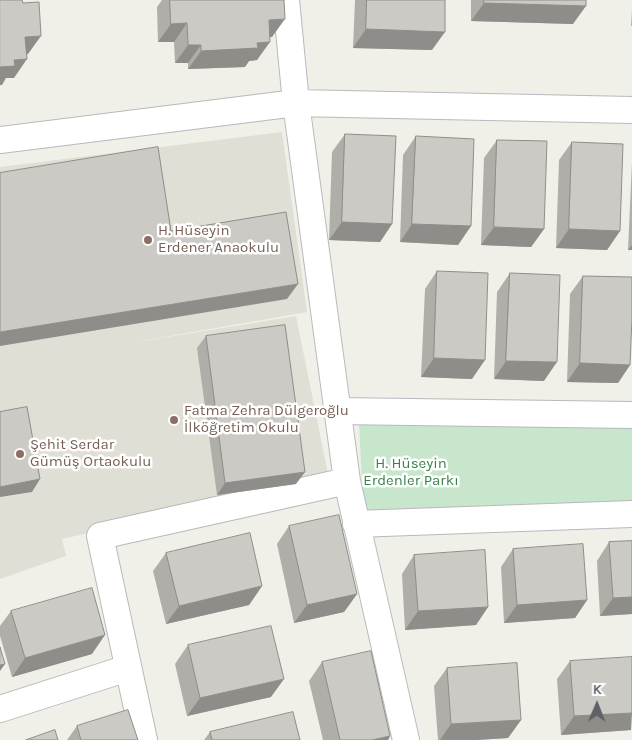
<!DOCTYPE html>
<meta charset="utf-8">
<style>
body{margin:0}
#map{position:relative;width:632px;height:740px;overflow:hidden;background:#f0f0e8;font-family:Karla,sans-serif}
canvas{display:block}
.north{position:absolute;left:572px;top:680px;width:50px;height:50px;-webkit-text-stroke:4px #fff;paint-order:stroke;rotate:1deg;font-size:14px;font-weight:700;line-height:20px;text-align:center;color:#5f6267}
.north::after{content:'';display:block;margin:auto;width:18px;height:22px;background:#5f6267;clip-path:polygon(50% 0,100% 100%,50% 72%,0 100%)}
</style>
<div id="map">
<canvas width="632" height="740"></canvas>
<div class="north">K</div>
</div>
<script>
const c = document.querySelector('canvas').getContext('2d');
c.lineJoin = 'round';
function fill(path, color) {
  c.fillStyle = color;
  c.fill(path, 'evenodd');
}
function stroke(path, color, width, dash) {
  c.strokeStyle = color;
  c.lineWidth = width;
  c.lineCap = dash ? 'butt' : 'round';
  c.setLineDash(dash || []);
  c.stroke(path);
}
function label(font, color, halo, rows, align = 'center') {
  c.font = font + ' Karla,sans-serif';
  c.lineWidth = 5;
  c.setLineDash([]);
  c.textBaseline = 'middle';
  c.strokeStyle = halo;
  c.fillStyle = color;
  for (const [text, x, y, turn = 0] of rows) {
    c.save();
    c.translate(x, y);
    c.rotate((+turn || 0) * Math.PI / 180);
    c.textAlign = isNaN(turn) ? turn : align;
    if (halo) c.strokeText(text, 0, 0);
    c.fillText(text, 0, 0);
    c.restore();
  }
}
const education = new Path2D(`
 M282,132L307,312L125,344L296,316L329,479L62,539L66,556L0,579V167Z`);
const green = new Path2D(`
 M359,423L632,426V514L364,524Z`);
const street = new Path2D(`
 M286,0L296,103L347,481L406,740
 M0,140L296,103L632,110
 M337,411L632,415
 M356,524L632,514
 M0,709L128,668
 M144,740L100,536L347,481`);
const wall = new Path2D(`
 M162,0H284L272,37H270L257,60L249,61L245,67L188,69V63H175L174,42H158L157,7Z
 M355,0H445L432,50L353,48Z
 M471,0H586L573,24L471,21Z
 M632,9V26H631Z
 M345,134L392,224L380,242L329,240L332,152Z
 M416,136L471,226L458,245L400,242L403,155Z
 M497,140L544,229L531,247L481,245L484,158Z
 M572,142L620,231L607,250L556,248L559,160Z
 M632,162V250H628Z
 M437,271L472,379L421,377L425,289Z
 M510,273L544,381L494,379L497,292Z
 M583,276L630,365L618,383L567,382L570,294Z
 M206,336L296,484L217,495L197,348Z
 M289,526L357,594L344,612L294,623L277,544Z
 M632,541V614L600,616L597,561L609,542Z
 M513,549L587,600L575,618L504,623L501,567Z
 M166,553L262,586L249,605L166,624L153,571Z
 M414,555L488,607L476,625L405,630L402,574Z
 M11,611L92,654L12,677L0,636V626Z
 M188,645L271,697L187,716L175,664Z
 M570,661L631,730L561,735L557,679Z
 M322,662L390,736L388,740H323L309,681Z
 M447,668L521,720L508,738L476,740H438L434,686Z
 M77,726L138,740H67Z
 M210,732L300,740H204Z`);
const shadedWall = new Path2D(`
 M484,3L586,6L573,24L471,21Z
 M285,19L272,37L256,38L269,20Z
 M187,23L174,42H158L171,24Z
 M366,29L445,32L432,50L353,48Z
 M41,36L28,54L12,56L25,37Z
 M270,42L257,60L249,61L245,67L188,69L201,51L257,43Z
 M188,45H201L188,63H175Z
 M27,59L14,78H6L2,85H0V67L14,60Z
 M342,222L392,224L380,242L329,240Z
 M412,224L471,226L458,245L400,242Z
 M494,227L544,229L531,247L481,245Z
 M569,229L620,231L607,250L556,248Z
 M632,245V250H628Z
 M298,284L287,299L0,346V332Z
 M434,358L485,360L472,379L421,377Z
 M506,361L557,362L544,381L494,379Z
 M580,363L630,365L618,383L567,382Z
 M305,472L296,484L217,495L225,483Z
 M40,479L32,492L0,497V487Z
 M262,586L249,605L166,624L179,606Z
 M357,594L344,612L294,623L307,605Z
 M632,597V614L600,616L613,598Z
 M587,600L575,618L504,623L517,605Z
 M488,607L476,625L405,630L418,611Z
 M105,635L92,654L12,677L25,658Z
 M5,664L0,671V665Z
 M284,679L271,697L187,716L200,698Z
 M632,713L631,730L561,735L574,716Z
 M521,720L508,738L476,740H440L451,724Z
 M390,736L388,740H372Z`);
const building = new Path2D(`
 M0,0H22L23,3L39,2L41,36L25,37L27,59L14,60L15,66L0,67Z
 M170,0H284L285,19L269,20L270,42L257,43L258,48L201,51V45H188L187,23L171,24Z
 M367,0H445V32L366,29Z
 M484,0H586V6L484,3Z
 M345,134L396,136L392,224L342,222Z
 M416,136L474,139L471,226L412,224Z
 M497,140L547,141L544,229L494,227Z
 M572,142L623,144L620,231L569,229Z
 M158,147L171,231L286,212L298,284L0,332V173Z
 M437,271L488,273L485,360L434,358Z
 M510,273L560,275L557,362L506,361Z
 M583,276L632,277V317L630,365L580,363Z
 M285,325L305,472L225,483L206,336Z
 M27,407L40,479L0,487V412Z
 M339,515L357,594L307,605L289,526Z
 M250,533L262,586L179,606L166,553Z
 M632,541V597L613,598L609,542Z
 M583,544L587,600L517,605L513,549Z
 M485,550L488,607L418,611L414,555Z
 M92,588L105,635L25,658L11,611Z
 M271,626L284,679L200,698L188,645Z
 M0,647L5,664L0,665Z
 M371,651L390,736L372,740H340L322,662Z
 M632,657V713L574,716L570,661Z
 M517,663L521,720L451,724L447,668Z
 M128,710L138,740H81L77,726Z
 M293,712L300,740H212L210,732Z
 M55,730L58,740H26Z`);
const markers = [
 [148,240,5,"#8d6e63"],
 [174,420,5,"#8d6e63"],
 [20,454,5,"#8d6e63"]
];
const educationNames = [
 ["H. Hüseyin",158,231],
 ["Erdener Anaokulu",158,248],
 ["Fatma Zehra Dülgeroğlu",184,411],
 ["İlköğretim Okulu",184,428],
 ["Şehit Serdar",30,445],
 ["Gümüş Ortaokulu",30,462]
];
const parkNames = [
 ["H. Hüseyin",411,464],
 ["Erdenler Parkı",411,481]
];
fill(education, '#e0dfd6');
fill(green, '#c7e6cc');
stroke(street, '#b8b9bd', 28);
stroke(street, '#fff', 26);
fill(wall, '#afaea9');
fill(shadedWall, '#8f8d89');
fill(building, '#cccac4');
stroke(building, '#8f8d89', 1);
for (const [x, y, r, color] of markers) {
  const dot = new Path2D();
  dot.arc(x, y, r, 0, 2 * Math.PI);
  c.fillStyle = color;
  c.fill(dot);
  stroke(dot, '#fff', 2);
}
label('15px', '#785e54', '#fff', educationNames, 'left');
label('15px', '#3a834a', '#fff', parkNames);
</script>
